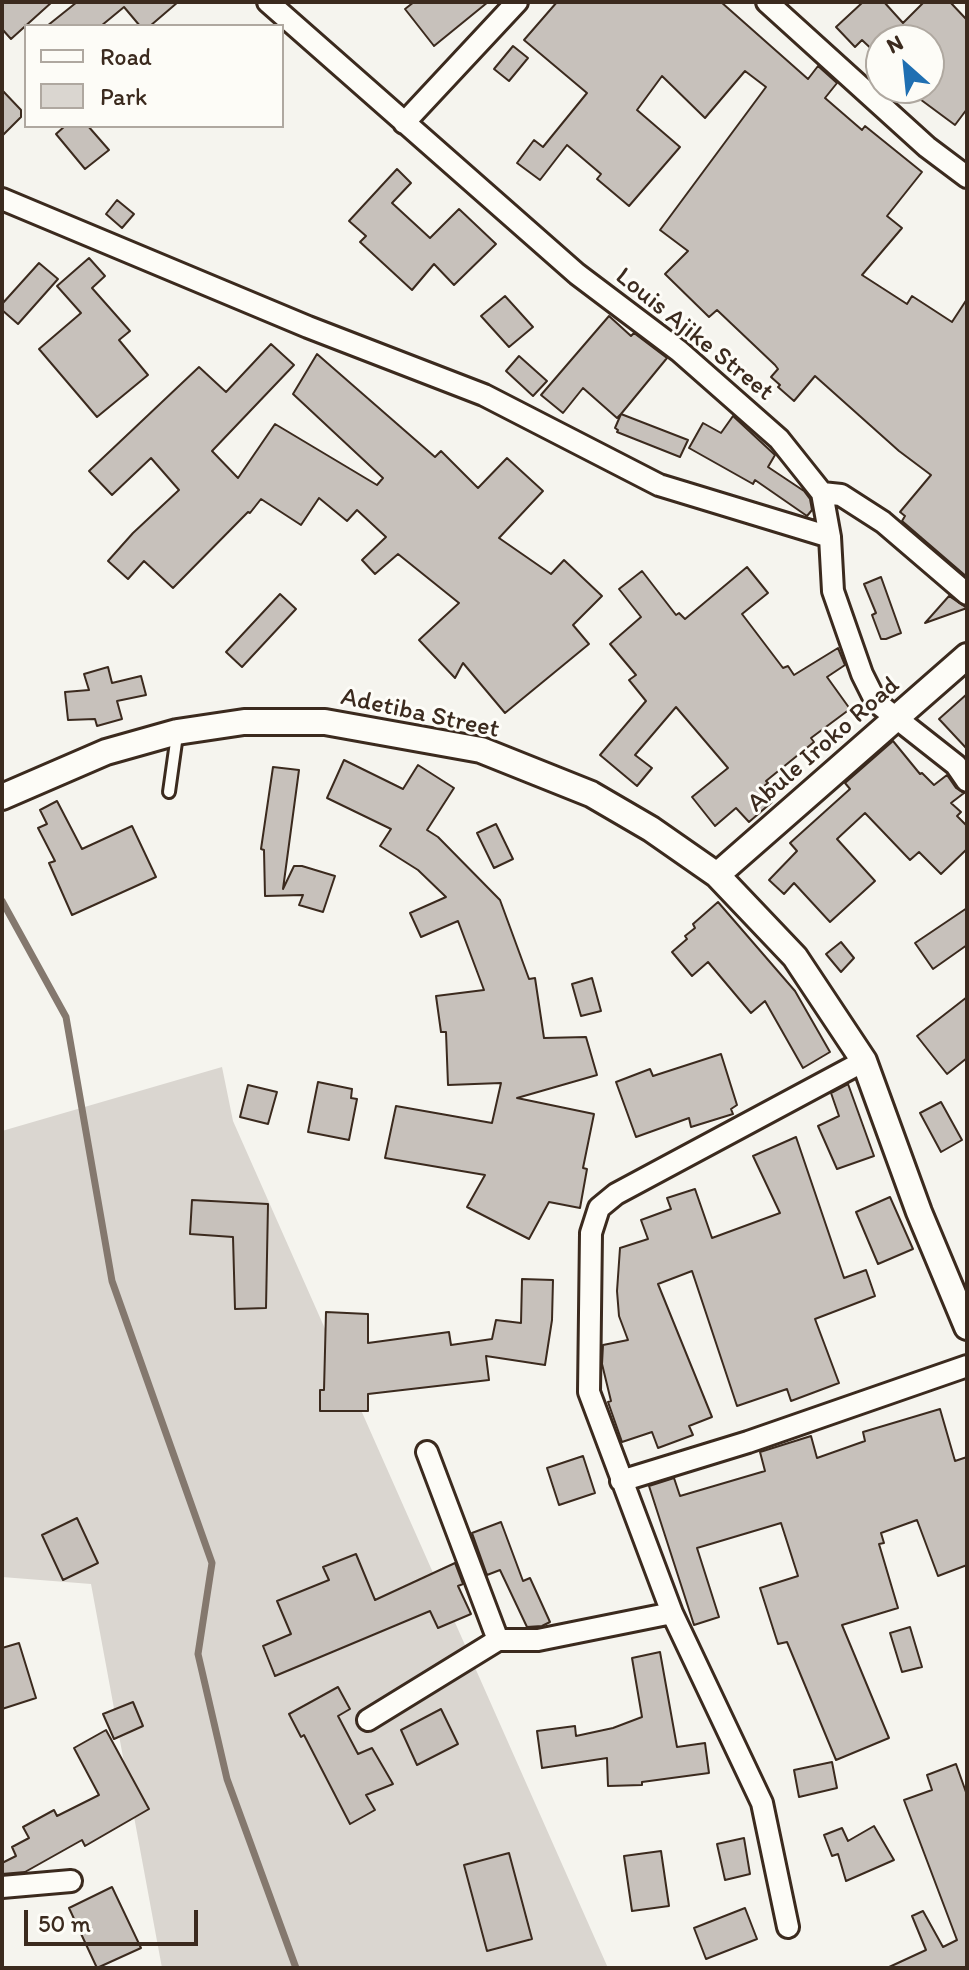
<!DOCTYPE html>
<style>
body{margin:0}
#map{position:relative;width:969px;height:1970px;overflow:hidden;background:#f5f4ee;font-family:Itim,sans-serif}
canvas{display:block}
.frame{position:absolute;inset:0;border:4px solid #3b2a1e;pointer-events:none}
.legend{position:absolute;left:24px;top:24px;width:260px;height:104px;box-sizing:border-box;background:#fdfcf7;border:2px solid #afa8a0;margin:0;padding:10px 14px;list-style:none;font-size:24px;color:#3b2a1e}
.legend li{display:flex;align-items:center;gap:16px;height:40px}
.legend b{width:40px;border:2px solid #afa8a0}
.north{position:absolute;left:865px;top:24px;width:80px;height:80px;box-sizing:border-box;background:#fdfcf7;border:2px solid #afa8a0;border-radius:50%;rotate:333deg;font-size:22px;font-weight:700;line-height:32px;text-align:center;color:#3b2a1e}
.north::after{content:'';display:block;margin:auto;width:28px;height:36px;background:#1f6fb2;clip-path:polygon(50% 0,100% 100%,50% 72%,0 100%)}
.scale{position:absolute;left:24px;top:1910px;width:174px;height:36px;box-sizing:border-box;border:4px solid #3b2a1e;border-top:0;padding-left:10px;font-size:24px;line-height:28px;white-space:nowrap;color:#3b2a1e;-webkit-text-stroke:6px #fdfcf7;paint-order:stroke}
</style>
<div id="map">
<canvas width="969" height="1970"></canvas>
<div class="frame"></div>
<ul class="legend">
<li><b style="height:10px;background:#fdfcf7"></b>Road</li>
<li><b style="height:22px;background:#dad6d0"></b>Park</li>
</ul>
<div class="north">N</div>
<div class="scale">50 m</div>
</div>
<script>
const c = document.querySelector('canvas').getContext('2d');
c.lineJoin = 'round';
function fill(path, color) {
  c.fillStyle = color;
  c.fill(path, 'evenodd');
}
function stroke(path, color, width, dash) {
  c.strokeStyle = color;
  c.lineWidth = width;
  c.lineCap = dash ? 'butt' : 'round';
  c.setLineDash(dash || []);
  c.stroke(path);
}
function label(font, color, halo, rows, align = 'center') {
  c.font = font + ' Itim,sans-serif';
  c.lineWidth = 6;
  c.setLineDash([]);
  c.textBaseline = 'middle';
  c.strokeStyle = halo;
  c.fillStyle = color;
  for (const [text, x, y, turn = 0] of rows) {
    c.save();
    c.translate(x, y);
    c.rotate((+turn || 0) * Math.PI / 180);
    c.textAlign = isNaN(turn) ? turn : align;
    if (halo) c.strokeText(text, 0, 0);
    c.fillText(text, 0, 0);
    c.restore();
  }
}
const green = new Path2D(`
 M222,1067L233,1121L608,1968H162L91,1584L2,1577V1131Z`);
const stream = new Path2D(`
 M2,901L66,1017L112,1281L212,1563L198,1654L227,1779L296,1968`);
const building = new Path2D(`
 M2,2H52L11,39L2,29Z
 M77,2H178L150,26H140L124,7L101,26H47Z
 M414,2H488L434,46L405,9Z
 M557,2H721L808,79L818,66L837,83L825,98L862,130L865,126L922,172L887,216L902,228L862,275L907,304L912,296L952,322L967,299V577L902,521L905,516L900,512L931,475L899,451L815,376L794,401L778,387L780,385L771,377L778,369L775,365L717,310L709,317L665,274L688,251L660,230L766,87L745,71L705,118L662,76L637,110L680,147L629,206L597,179L601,174L567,145L540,180L517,163L534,140L543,147L587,93L524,40Z
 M863,2H884L903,23L924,2H950L967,20V109L955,125L905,88H929V40H881V58L862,40L855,47L836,27Z
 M513,46L528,58L509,81L494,69Z
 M2,90L21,110V117L2,136Z
 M65,126H88L109,150L85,169L56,134Z
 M397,169L411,183L392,203L430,238L459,209L496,244L454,285L434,264L412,290L360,242L366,236L349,221Z
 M117,200L134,214L122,228L106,214Z
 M89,258L105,276L92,288L130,331L119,340L148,375L97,417L39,349L81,313L57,286Z
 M39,263L58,279L18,324L2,310V304Z
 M505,296L533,327L509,347L481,316Z
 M609,316L631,336L634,333L667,358L621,414L688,440L680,457L617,432L618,430L615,428L621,414L617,418L583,388L563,413L541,395Z
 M271,344L294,365L212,451L238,478L275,424L377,485L383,478L293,394L317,354L435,457L441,451L478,488L507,458L543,491L499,538L551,574L564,560L602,596L573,625L589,644L505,713L463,663L455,678L419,640L459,603L398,554L375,574L362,560L386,537L357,510L347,521L319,498L301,525L261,499L250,513L248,512L173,588L144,561L128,579L108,561L133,533L179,490L151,458L112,495L89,471L199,367L226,392Z
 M519,356L547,381L533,396L506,371Z
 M733,416L775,455L768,467L804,491L810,499L812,510L807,516L755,480L753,484L689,448L703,423L721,433Z
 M747,567L768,593L742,614L783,668L788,666L794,675L838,648L845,665L827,677L850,709L811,738L814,742L766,781L768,783L760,789L772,802L749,822L736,808L715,826L692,797L728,768L676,707L635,755L652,768L637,786L600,755L646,701L629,680L636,675L610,644L641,617L619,589L642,571L676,615L679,613L685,619Z
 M881,577L901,633L886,639H881L872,615L876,613L864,584Z
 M280,594L296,609L242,667L226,652Z
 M949,596L967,608L925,623Z
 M108,667L112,683L141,676L146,695L117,701L122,719L97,726L95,719L68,720L65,692L89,690L84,674Z
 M967,694V749L939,719Z
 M893,741L920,774L922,773L934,785L947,775L956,788L964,793L951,803L961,812L957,816L967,826V849L941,874L919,852L910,860L865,813L837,839L875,881L830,922L794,883L784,894L769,880L797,851L790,843L850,789L845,783Z
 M344,760L403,789L418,765L454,788L427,830L438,837L500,900L529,979L535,978L544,1038L586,1037L597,1075L517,1098L594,1114L583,1168L587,1169L580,1208L549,1202L529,1239L467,1207L485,1175L385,1158L396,1106L492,1123L501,1083L448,1085L446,1032H441L436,996L484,990L458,921L421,937L410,913L446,897L418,870L380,846L391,829L327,798Z
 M273,767L299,770L283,889L294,866H302L335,876L323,912L299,905L303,895L265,896L264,850L261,849Z
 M57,801L82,849L132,826L156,877L72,915L49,863L55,861L38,828L47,824L40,810Z
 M496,824L513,859L494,868L477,833Z
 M718,902L795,991L830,1052L803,1068L765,1001L751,1013L708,962L692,976L672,952L687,939L685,936L695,928L693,924Z
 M967,908V945L933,969L915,943Z
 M841,942L854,958L841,972L826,954Z
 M592,978L601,1011L581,1016L572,984Z
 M967,997V1058L947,1074L917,1036Z
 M721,1054L737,1105L731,1109L733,1114L691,1127L689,1118L636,1137L616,1082L650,1069L653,1076Z
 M318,1082L352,1089L351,1098L357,1099L349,1140L308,1132Z
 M848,1084L874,1156L837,1169L818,1126L839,1116L831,1093Z
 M248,1085L277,1092L268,1124L240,1117Z
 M941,1102L962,1140L941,1152L920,1113Z
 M796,1137L844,1278L866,1270L875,1296L815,1319L839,1383L791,1401L787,1389L737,1406L692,1271L658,1284L712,1417L689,1426L693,1435L658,1448L652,1432L622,1442L608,1402L611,1401L602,1364L603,1345L628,1340L619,1316L617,1291L620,1248L648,1239L641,1220L671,1209L667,1198L695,1189L712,1238L780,1213L753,1156Z
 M890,1197L913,1249L878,1264L856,1212Z
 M192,1200L268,1204L266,1308L235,1309L233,1237L190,1234Z
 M522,1279L553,1280L552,1320L545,1365L486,1356L489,1380L368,1394V1411H320V1390H324L326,1312L368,1314V1343L449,1332L451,1345L492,1339L496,1320L521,1323Z
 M940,1409L955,1461L967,1457V1565L938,1576L917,1520L881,1533L884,1543L879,1544L898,1608L842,1625L889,1738L836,1760L787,1642L778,1644L760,1588L798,1576L781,1523L697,1548L719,1617L694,1625L649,1486L674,1478L680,1496L765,1471L760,1452L811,1436L817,1458L865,1441L863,1432Z
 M583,1456L595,1493L559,1505L547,1468Z
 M77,1518L98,1563L63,1580L42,1535Z
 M501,1522L523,1581L530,1578L550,1622L542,1626L527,1627L500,1570L487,1575L472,1533Z
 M356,1554L375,1600L455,1563L463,1584L458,1586L471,1614L438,1628L430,1611L275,1676L263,1646L291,1634L277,1601L329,1580L323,1567Z
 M910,1627L922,1667L902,1672L890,1633Z
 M19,1643L36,1698L2,1709V1648Z
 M660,1652L677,1747L705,1743L709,1773L642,1782V1785L608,1786L607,1758L542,1768L537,1731L575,1726L576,1736L613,1728L642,1717L632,1658Z
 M338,1687L350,1709L338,1716L358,1754L372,1748L393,1784L366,1795L375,1810L350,1824L304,1735L301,1737L289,1714Z
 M133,1702L143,1726L114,1739L103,1714Z
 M441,1709L458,1744L417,1765L401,1730Z
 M106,1730L149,1809L85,1846L82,1840L25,1872L2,1874V1863L16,1856L12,1847L29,1838L23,1827L54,1810L57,1816L99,1795L74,1748Z
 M832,1762L837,1788L799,1797L794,1770Z
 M956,1764L967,1795V1968H887L926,1950L912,1916L923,1911L943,1947L957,1940L904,1800L932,1790L927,1775Z
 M874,1826L894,1860L846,1881L838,1854L832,1856L824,1835L842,1828L848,1841Z
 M744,1838L750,1874L725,1880L717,1844Z
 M661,1851L669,1906L632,1911L624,1856Z
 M509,1853L532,1939L487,1951L464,1865Z
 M112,1887L141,1948L97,1968L69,1908Z
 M745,1908L757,1939L706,1959L694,1928Z`);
const service = new Path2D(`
 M169,792L177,735`);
const minor = new Path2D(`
 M268,2L577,274L679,351L779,439L822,493L830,537L833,591L862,674L876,702L956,765L967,781
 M767,2L927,147L967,177
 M404,123L517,2
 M2,199L308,327L484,395L659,485L830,537
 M822,493L841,495L883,522L967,594
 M427,1452L498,1640
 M621,1481L748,1442L967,1366
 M368,1720L498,1640H538L672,1613
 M2,1887L71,1881
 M788,1927L762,1803L672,1613L589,1392L591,1233L599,1208L616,1194L864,1061`);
const tertiary = new Path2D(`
 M2,797L106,752L177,732L244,722H325L481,750L591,794L651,829L717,875L795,957L864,1061L919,1212L967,1327
 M717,875L967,656`);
const streetNames = [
 ["Louis Ajike Street",694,335,39],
 ["Adetiba Street",420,714,12],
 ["Abule Iroko Road",824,745,-41]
];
fill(green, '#dad6d0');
stroke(stream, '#84786e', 7);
fill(building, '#c7c1bb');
stroke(building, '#3b2a1e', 2);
stroke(service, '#3b2a1e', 16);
stroke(minor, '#3b2a1e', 26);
stroke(tertiary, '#3b2a1e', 30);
stroke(service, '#fdfcf7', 10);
stroke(minor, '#fdfcf7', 20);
stroke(tertiary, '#fdfcf7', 24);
label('26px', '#3b2a1e', '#fdfcf7', streetNames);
</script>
